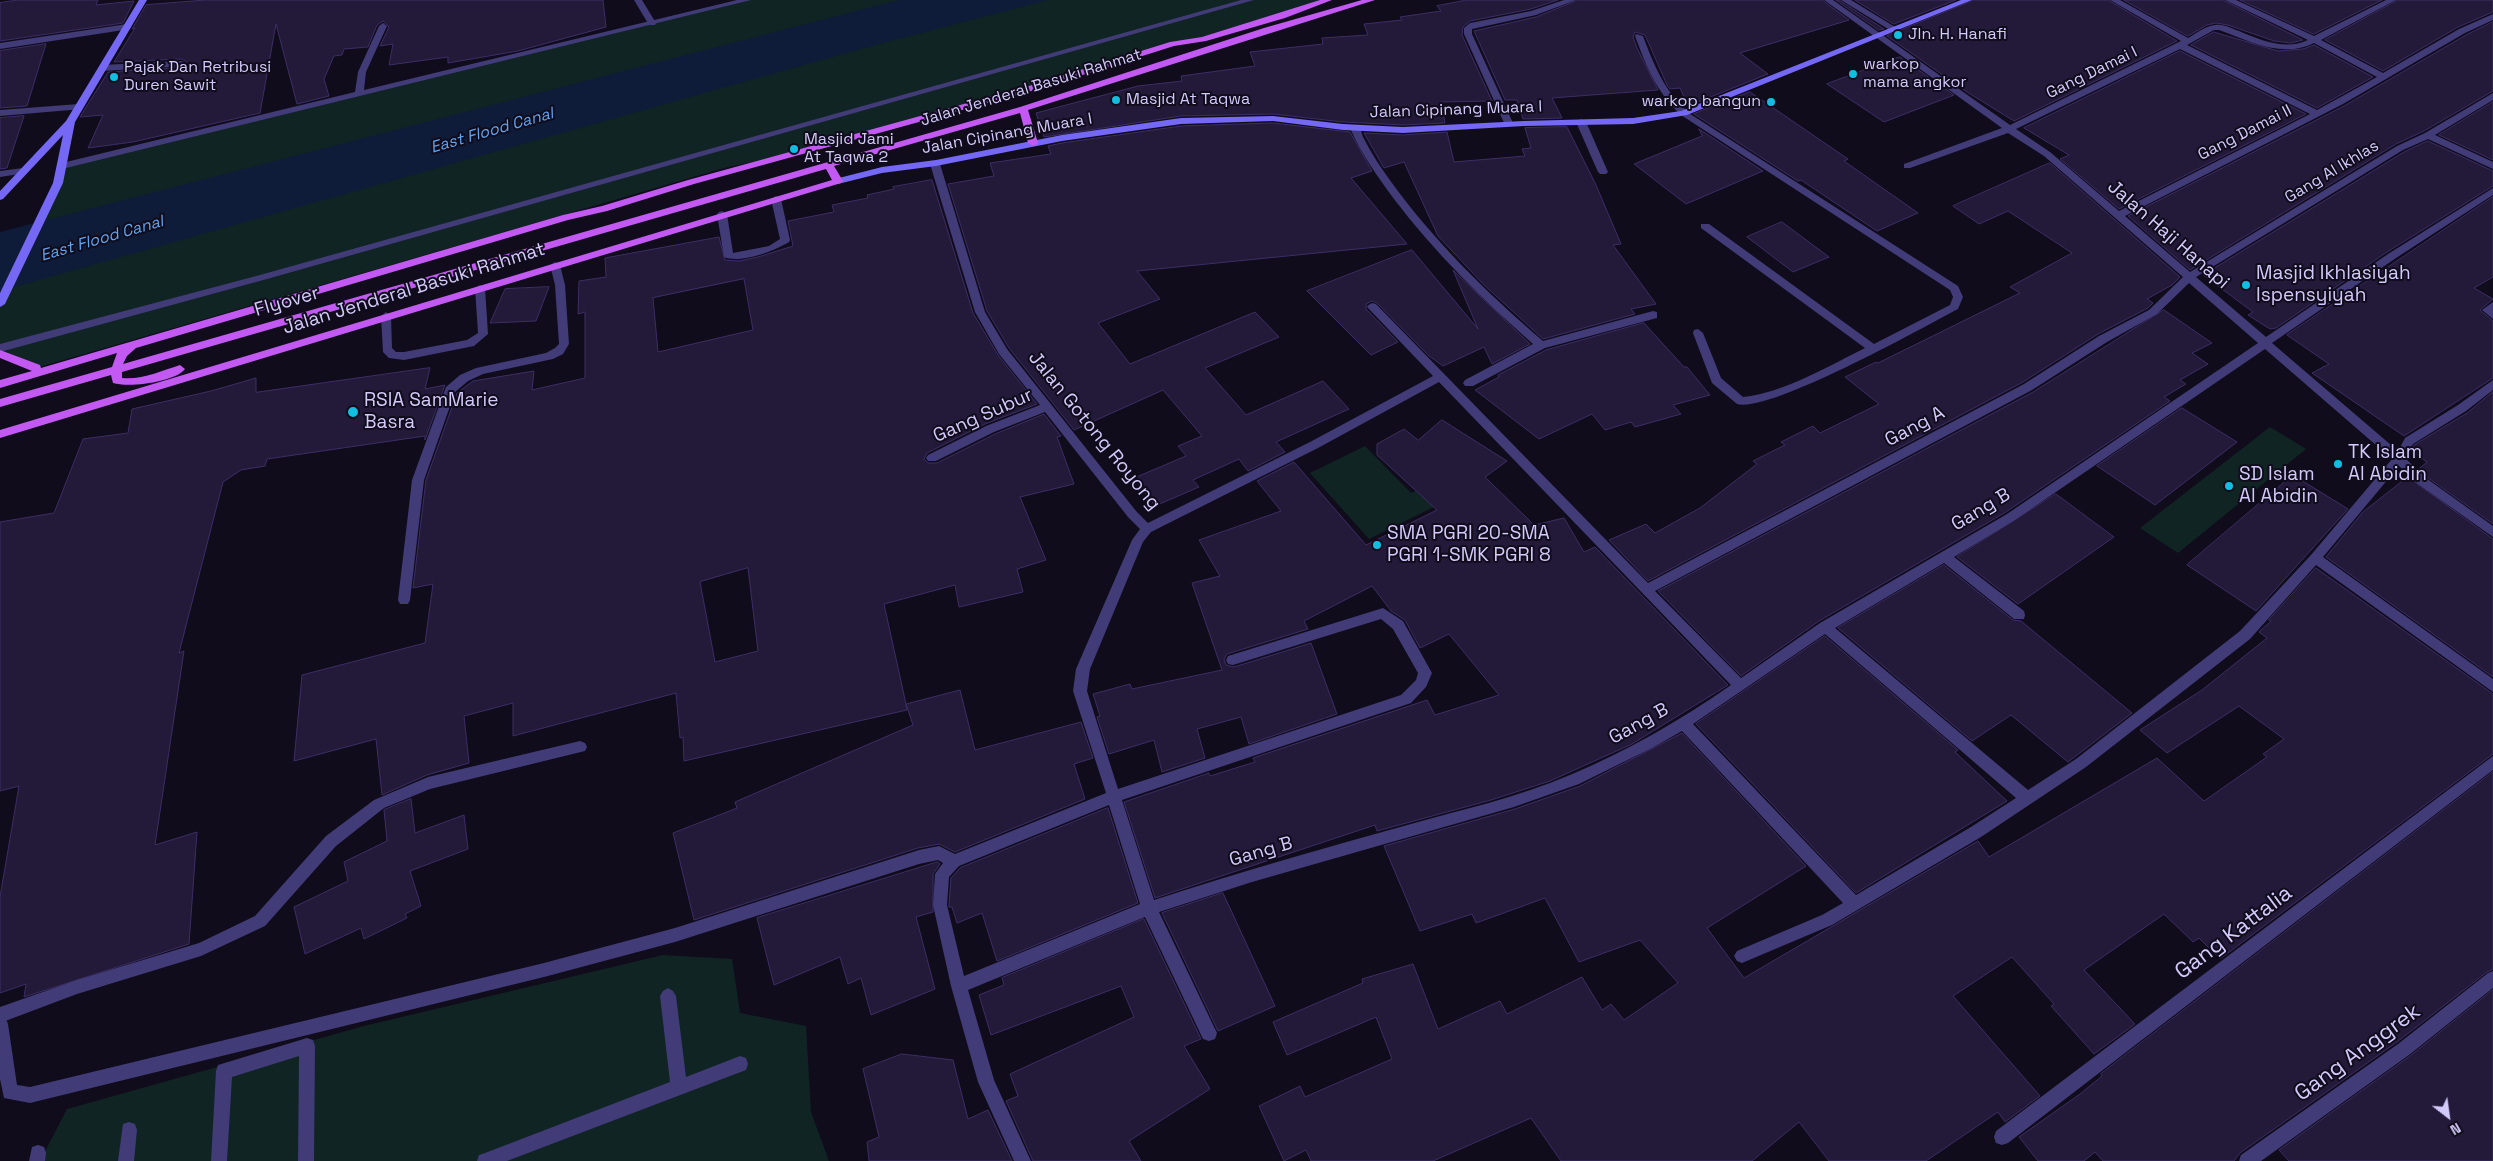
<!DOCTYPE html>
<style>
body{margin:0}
#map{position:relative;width:2493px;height:1161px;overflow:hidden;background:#100c1b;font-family:"Space Grotesk",sans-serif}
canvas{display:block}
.north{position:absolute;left:2423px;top:1091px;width:50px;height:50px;-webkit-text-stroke:4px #100c1b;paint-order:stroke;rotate:150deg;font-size:14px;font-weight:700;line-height:20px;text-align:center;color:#d3cafb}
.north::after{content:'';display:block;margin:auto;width:18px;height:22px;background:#d3cafb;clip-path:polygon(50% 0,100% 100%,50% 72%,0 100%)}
</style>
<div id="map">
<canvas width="2493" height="1161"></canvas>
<div class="north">N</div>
</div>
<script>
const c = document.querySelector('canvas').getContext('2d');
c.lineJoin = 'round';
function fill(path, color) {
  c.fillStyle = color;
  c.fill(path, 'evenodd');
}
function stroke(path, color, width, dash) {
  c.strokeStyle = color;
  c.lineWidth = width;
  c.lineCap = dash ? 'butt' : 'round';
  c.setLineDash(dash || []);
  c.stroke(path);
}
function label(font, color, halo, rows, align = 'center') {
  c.font = font + ' "Space Grotesk",sans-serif';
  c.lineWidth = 4;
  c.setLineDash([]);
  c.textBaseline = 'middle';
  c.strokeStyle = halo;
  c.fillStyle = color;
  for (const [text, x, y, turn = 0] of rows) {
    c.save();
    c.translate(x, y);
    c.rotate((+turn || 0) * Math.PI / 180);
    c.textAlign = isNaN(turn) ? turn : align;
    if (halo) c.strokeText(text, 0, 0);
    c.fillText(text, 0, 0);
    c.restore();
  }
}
const green = new Path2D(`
 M747,0H1328L1203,39L1173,44L809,151L728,167L36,368L0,353V301L62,166Z
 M2270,427L2306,449L2178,553L2140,528Z
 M1365,446L1411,493L1427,486L1442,503L1369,539L1310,473Z
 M663,955L732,959L740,1013L806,1026L811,1112L829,1161H40L67,1109L364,1026Z`);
const water = new Path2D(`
 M899,0H1048L868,47L0,291V232Z`);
const building = new Path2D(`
 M18,0H98L96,5L134,1L123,23L0,41V3Z
 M206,0H603L606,27L518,51L448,63V57L389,65L393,44L380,46L389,27L383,21L377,25L368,47L344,49L342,55L334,56L324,79L329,96L297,104L276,24L260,113L133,142L88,148L103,115L80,117L108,72L185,67L186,61L181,59L114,62L135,28L132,29L146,5Z
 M1467,0H1558L1531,9L1470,21L1463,27L1462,35L1492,101L1441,102L1445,123L1403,125L1343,122L1273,114L1181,116L1044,137L1036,113L1138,86L1182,81L1181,76L1255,66L1250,52L1323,44L1322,38L1368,35L1364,24L1402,20L1400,17L1441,11L1437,6Z
 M1578,0H1822L1849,20L1740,53L1768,74L1688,106L1680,88L1670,89L1667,85L1645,35L1635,32L1633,37L1637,48L1658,90L1552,98L1562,118L1523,119L1517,100H1505L1474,31L1536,17Z
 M1836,0H1839L1884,29L1879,30Z
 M1855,0H1956L1894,24Z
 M1974,0H2108L2177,41L2014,121L1967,92L1887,36Z
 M2124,0H2223L2303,40L2291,43L2274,41L2228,25L2216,23L2207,25L2188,36Z
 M2240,0H2382L2314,34Z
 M2398,0H2493V12L2458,27L2383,71L2325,40Z
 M2493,22V91L2424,131L2396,144L2190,270L2128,216L2344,106L2466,35Z
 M2214,32L2278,51L2303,49L2314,45L2373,77L2317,108L2191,45Z
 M46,44L27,106L0,108V51Z
 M2180,51L2306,114L2119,209L2060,159L2069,155L2024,128Z
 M1900,57L1954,95L1884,122L1827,84Z
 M1750,92L1848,159L1844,161L1918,213L1877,231L1801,180L1798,181L1694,114Z
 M2493,102V160L2439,135Z
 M24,116L7,168L0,169V118Z
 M1273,123L1350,132L1372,171L1351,178L1407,244L1137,271L1160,299L1098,323L1130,364L1255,312L1279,337L1205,368L1246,415L1323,381L1349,409L1276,442L1285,452L1248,471L1239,459L1193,480L1199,487L1155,506L1134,478L1186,456L1178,446L1202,436L1163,390L1074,430L1009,348L987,311L948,184L994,176L990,163L1051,154L1048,146L1062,143L1181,126Z
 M1567,127L1596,185L1621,244L1613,245L1656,304L1631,309L1635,314L1543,339L1483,284L1438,236L1404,162L1384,168L1364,133L1403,135L1447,132L1454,162L1525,156L1522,149L1531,148L1525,128Z
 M1699,129L1763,171L1686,204L1634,164L1702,136Z
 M2428,141L2493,171V186L2387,252L2276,328L2270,329L2248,315L2253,312L2203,275L2404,152Z
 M2050,163L2180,277L2172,285L2147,299L2153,303L2148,308L2098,334L2023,382L1648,581L1609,540L1646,524L1655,533L1700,508L1757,464L1753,461L1785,445L1781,442L1813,426L1820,433L1879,404L1845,377L1876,362L1878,363L2020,293L2010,287L2072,253L2008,211L1979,224L1953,206Z
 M932,180L973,313L998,355L1037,404L985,424L927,453L924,459L928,463H937L995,434L1044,414L1061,436L1057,437L1074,484L1020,497L1046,560L1017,569L1023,592L959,607L955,585L884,604L906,704L960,690L975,750L1081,722L1093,758L1074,764L1085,799L955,852L939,844L918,848L694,920L673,833L737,808L735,802L913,725L906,704L907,710L684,761L683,737L680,738L676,693L513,736V703L464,716L469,763L427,775L382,795L376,739L294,761L302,675L425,643L433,584L413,588L426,480L457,393L473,381L534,371L532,390L585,378V312L578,314L579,281L606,277L605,258L719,237L725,260L739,261L758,257L793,246L788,221L834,212L832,205L868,198L867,195L894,189L893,187ZM744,279L753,330L658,352L653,298ZM748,568L758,651L715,662L700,582Z
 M2493,197V277L2474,288L2493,299L2480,310L2493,321V378L2404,436L2312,373L2329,364L2287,335Z
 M1782,222L1829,257L1793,272L1747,237Z
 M1412,250L1478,329L1453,270L1530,344L1492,364L1484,347L1443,366L1429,356L1377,303L1372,301L1366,304V309L1398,342L1371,355L1307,291Z
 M549,287L536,321L490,323L505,289Z
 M2164,310L2212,343L2192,353L2208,364L2180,380L2186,384L2164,397L2170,401L2006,512L1819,621L1741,676L1658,591L2033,392Z
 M1644,323L1684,367H1687L1710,395L1673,405L1681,414L1635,427L1631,422L1605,430L1592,414L1539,439L1475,390L1499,377L1498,375L1546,350Z
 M430,368L425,389L445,385L425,440V436L267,459L265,466L241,470L223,482L179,653L184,651L155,845L197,832L189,944L24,997L26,984L0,993V897L19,786L0,791V522L54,513L83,439L128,433L132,409L211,391L256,378V392Z
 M2493,392V524L2427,477L2419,469L2427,462L2411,451L2414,445L2467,413Z
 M2182,408L2237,442L2155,505L2097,466Z
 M1442,420L1507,461L1485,477L1534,525L1564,518L1584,552L1595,547L1728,685L1632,744L1550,781L1491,800L1377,831L1375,825L1155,898L1124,802L1209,773L1210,776L1255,762L1253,758L1427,700L1435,715L1499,695L1449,634L1420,648L1405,620L1391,611L1372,586L1304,621L1308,629L1227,654L1224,659L1226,665L1234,667L1311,643L1337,714L1249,744L1241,717L1197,729L1205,758L1162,772L1154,740L1109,754L1097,717L1100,716L1093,694L1130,684L1132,689L1222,670L1192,583L1220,576L1199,540L1281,511L1257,481L1294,462L1366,545L1437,510L1377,455V444L1404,429L1418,440Z
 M2293,475L2348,509L2256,611L2187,565Z
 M2408,477L2493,539V677L2326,557L2363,512Z
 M2056,494L2114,537L2018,604L1957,557Z
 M1944,565L2013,620L2021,621L2132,713L2068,762L2011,715L1972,741L1838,628Z
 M2316,568L2493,694V754L2220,959L2199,938L2193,942L2164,914L2084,970L2135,1024L2094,1054L2051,1006L2054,1004L2012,957L1953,996L2040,1096L2005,1122L1998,1112L1926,1161H1829L1799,1122L1752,1161H1561L1531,1118L1433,1161H1311L1306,1150L1284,1161L1259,1106L1300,1086L1305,1097L1392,1059L1376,1017L1287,1055L1273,1022L1363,983L1362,979L1413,964L1438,1029L1500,1001L1507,1014L1582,977L1602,1010L1611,1004L1624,1020L1678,983L1640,940L1579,962L1545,898L1476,923L1472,914L1420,931L1384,846L1515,809L1580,786L1682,733L1806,866L1707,928L1744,978L1978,841L1989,857L2157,758L2204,801L2267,757L2263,754L2284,739L2239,706L2167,753L2140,730L2202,690L2267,638L2259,632L2271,621L2269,620Z
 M1825,636L1958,750L1955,752L2007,801L1856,893L1696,724Z
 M2493,772V969L2487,972L2397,1042L2240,1153L2234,1161H2103L2095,1152L2084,1161H2038L2019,1137L2080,1094L2102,1076L2101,1074Z
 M411,799L415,833L464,815L468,849L410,871L421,906L405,914L407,918L364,939L361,928L305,954L294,907L348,881L344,862L387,841L384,810Z
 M1108,808L1138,903L997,961L982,913L957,923L952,907H949V905L951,878L960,868Z
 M938,862L940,864L933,874V912L916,917L935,989L871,1015L861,978L848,984L840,957L774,985L757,918Z
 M1223,893L1275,1006L1218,1031L1162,913Z
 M1144,919L1201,1039L1184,1046L1210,1089L1129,1141L1141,1161H1033L1006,1101L1018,1096L1010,1074L1134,1017L1121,986L991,1035L979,995L1004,985L1002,978Z
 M2493,990V1161H2289L2279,1150L2410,1056Z
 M902,1054L953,1060L968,1119L988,1110L1012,1161H869L867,1142L879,1137L863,1069Z`);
const lane = new Path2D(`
 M634,0H642L656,23L655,25H649Z
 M1841,0H1851L1900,30L1893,32Z
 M181,61L184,62V66L102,71L98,68L102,65Z
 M1684,110L1958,286L1963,297L1958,309C1922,328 1770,413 1737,404L1712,383L1693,333L1694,330L1698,329L1703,333L1721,378L1743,397C1783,393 1829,366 1865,348L1701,228V224H1709L1874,344L1950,305L1953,297L1950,290L1681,115L1679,113Z
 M776,196L781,199L790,240L789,242C774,251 741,264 724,257L717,214L719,212L722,211L727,214L733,253L769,246L780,239L771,199Z
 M555,262L560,265L565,285L569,344L563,354L553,359L483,374L468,381L455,392L424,480L410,600L408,604H400L398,600L412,480L446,387L460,375L476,368L546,353L555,348L559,344L555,285L550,265Z
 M480,285L485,288L488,334L474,346L404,360L389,358L383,352L381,316L386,312L391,316L392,348L396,352H404L467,340L478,333L475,288Z
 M580,741L585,743L587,747L585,751L430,789L384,808L336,846L265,926L201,956L77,994L0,1023V1007L77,980L199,943L255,916L326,836L374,800L428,777Z
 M668,988L673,991L676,996L686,1077L740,1056L746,1058L748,1064L746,1070L507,1161H477L479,1155L485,1153L670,1082L660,996L663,991Z
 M307,1038L313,1040L315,1046L314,1161H298L299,1056L232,1077L227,1161H211L216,1071L218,1065Z
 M129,1122L135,1124L137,1130L134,1161H118L123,1124Z
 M38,1145L44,1147L46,1153L45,1161H29L32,1147Z`);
const street = new Path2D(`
 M737,0H751L62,169L57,166L62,163L355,92L358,72L379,26L383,23L387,26L366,72L364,90Z
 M1241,0H1254L267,279L0,352V344L260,275Z
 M1564,0H1576L1536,15L1472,29V34L1513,123L1508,126L1505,125L1464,34V28L1470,23L1531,11Z
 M1824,0H1833L2010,125L2181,41L2110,0H2120L2188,38C2197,33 2209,23 2220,25C2226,25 2233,29 2239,31C2260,40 2286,51 2308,40L2225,0H2236L2314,36L2386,0H2396L2321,40L2383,73L2459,29L2493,14V20L2465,33L2343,104L2125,216L2190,272L2397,146L2425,133L2493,93V100L2435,135L2493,162V169L2428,139L2403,150L2196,277L2266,337L2388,254L2493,188V195L2396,258L2272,343L2398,451L2405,438L2458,405L2493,380V390L2466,411L2413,444L2405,458L2426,478L2493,526V537L2418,484L2399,466L2323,557L2493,679V692L2316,565L2250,639L2086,767L1981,837L1832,925L1742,963L1737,961L1734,956L1737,951L1822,915L1843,903L1682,731L1652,748L1579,784L1514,807L1252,882L1159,912L1217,1033L1215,1039L1209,1041L1203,1039L1145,917L968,990L994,1080L1031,1161H1014L978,1082L951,986L933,905L935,874L943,863L938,860L919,864L675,942L544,977L30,1103L4,1098L0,1079V1016L6,1019L8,1024L17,1085L30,1087L544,963L675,928L919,850L939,846L955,854L1106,793L1073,691L1076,669L1132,540L1140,529L1128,517L1045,412L994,432L936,461H928L926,458L928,455L986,426L1040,405L999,354L975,312L930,164L932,162L935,161L940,164L985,312L1007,349L1136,511L1148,523L1310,442L1433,376L1368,308L1367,306L1372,303L1376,304L1648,583L2024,384L2099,336L2149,310L2183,277L2044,156L2008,133L1910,168H1904V164L2002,128ZM2214,30H2219C2249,41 2283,59 2314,43L2377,77L2317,110L2187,45ZM2180,49L2310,114L2119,211L2050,152L2016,129ZM2189,283L2258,343L2007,514L1820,623L1741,678L1655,591L2032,390L2107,342L2157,314ZM2265,349L2392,459L2311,555L2240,631L2076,759L2028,790L1835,628L1944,563L2014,619H2024L2025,615L2024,611L1954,557L2015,520ZM1439,382L1731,685C1681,720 1627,751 1570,775C1519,797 1464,809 1411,824C1325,848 1239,872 1154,900L1122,800L1411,703L1426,687L1432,673L1403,621L1383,608L1228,656L1226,660L1228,664L1233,665L1381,619L1393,629L1418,673L1416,680L1401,695L1118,789L1087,691L1090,669L1143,542L1151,532L1318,448ZM1825,634L2016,798L1971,827L1856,895L1693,724ZM1109,805L1140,904L964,976L947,905L949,877L959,866Z
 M127,24L131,27L130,29L0,49V43Z
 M1636,34L1643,36C1654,65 1664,90 1687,111V115H1681C1657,93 1646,66 1635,36Z
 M79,104L82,105V109L0,116V110Z
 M1581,119L1586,122L1608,172L1606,174H1600L1598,172L1576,122Z
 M1355,125C1361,127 1361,132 1363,137C1371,153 1381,168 1392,183C1435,242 1487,293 1543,341L1653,311L1657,312V318L1545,348L1473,386H1465L1463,383L1465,380L1533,344C1483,300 1435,253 1394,199C1378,177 1361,154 1350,128Z
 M23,168L26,169V173L0,177V171Z
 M2493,302V319L2482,310Z
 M2493,756V770L2008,1143L2002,1145L1996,1143L1994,1137L1996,1131Z
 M2493,971V988L2409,1055L2261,1161H2239L2241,1155L2398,1044L2488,973Z`);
const secondary = new Path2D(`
 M139,0H147L75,122L63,183L5,304L0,307V293L53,183L63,135L3,199L0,200V191L66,121Z
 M1961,0H1972L1687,115L1633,124L1524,126L1403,133L1343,130L1273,121L1181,124L1062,141L936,166L882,173L838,184L833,181L835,179L882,167L936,160L1062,135L1181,118L1273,116L1343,124L1403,127L1524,121L1633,118L1681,111Z`);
const primary = new Path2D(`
 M1320,0H1332L1285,18L1206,41L1174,46L1035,90L694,184L607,211L568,220L136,348L127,356L123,364L1020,107L1264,28L1362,0H1375L1028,110L1038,143L1036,145L1033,146L1028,143L1020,113L834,166L843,181L841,183L0,438V430L832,180L826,169L122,372V378C142,380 161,371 180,365L185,369C175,382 129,388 113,383L111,375L0,407V399L112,367L117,353L0,388V380L32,371L0,358V350L40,365L41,368L563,215L602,206L688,180L1029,86L1170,42L1202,37Z`);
const markers = [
 [1898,35,5,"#11bee1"],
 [1853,74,5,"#11bee1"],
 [114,77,5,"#11bee1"],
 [1116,100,5,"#11bee1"],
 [1771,102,5,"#11bee1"],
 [794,149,5,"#11bee1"],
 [2246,285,5,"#11bee1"],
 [353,412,6,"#11bee1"],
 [2338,464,5,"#11bee1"],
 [2229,486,5,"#11bee1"],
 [1377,545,5,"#11bee1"]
];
const farPoinames = [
 ["Jln. H. Hanafi",1908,35],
 ["warkop",1863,65],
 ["mama angkor",1863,83],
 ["Pajak Dan Retribusi",124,68],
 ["Duren Sawit",124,86],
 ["Masjid At Taqwa",1126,100],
 ["warkop bangun",1761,102,"right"],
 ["Masjid Jami",804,140],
 ["At Taqwa 2",804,158]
];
const farStreetnames = [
 ["Gang Damai I",2092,73,-26],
 ["Jalan Jenderal Basuki Rahmat",1031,88,-17],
 ["Jalan Cipinang Muara I",1456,110,-2],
 ["Gang Damai II",2245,133,-27],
 ["Jalan Cipinang Muara I",1007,134,-10],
 ["Gang Al Ikhlas",2332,172,-31]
];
const farWaternames = [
 ["East Flood Canal",492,131,-16],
 ["East Flood Canal",102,239,-16]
];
const streetNames = [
 ["Jalan Haji Hanapi",2168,235,41],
 ["Jalan Jenderal Basuki Rahmat",414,289,-17],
 ["Flyover",287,302,-16],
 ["Gang Subur",983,416,-24],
 ["Gang A",1915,427,-28],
 ["Jalan Gotong Royong",1094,431,51],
 ["Gang B",1981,510,-31],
 ["Gang B",1639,724,-29],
 ["Gang B",1261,852,-16]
];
const poiNames = [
 ["Masjid Ikhlasiyah",2256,274],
 ["Ispensyiyah",2256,296],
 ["RSIA SamMarie",364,401],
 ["Basra",364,423],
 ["TK Islam",2348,453],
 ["Al Abidin",2348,475],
 ["SD Islam",2239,475],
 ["Al Abidin",2239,497],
 ["SMA PGRI 20-SMA",1387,534],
 ["PGRI 1-SMK PGRI 8",1387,556]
];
const nearStreetnames = [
 ["Gang Kattalia",2234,933,-37],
 ["Gang Anggrek",2358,1053,-36]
];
fill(green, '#102424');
fill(water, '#0e1b39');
fill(building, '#231a3a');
stroke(building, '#3c2e65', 1);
fill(lane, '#413b77');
fill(street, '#413b77');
fill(secondary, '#7568f4');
fill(primary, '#c359f3');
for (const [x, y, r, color] of markers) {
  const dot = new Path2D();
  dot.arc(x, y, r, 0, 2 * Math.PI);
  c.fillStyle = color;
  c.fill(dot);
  stroke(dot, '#100c1b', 2);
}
label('16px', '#d3cafb', '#100c1b', farPoinames, 'left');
label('16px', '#d3cafb', '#100c1b', farStreetnames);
label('italic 16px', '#60a5f3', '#100c1b', farWaternames);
label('19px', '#d3cafb', '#100c1b', streetNames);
label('19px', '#d3cafb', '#100c1b', poiNames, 'left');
label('22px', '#d3cafb', '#100c1b', nearStreetnames);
</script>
